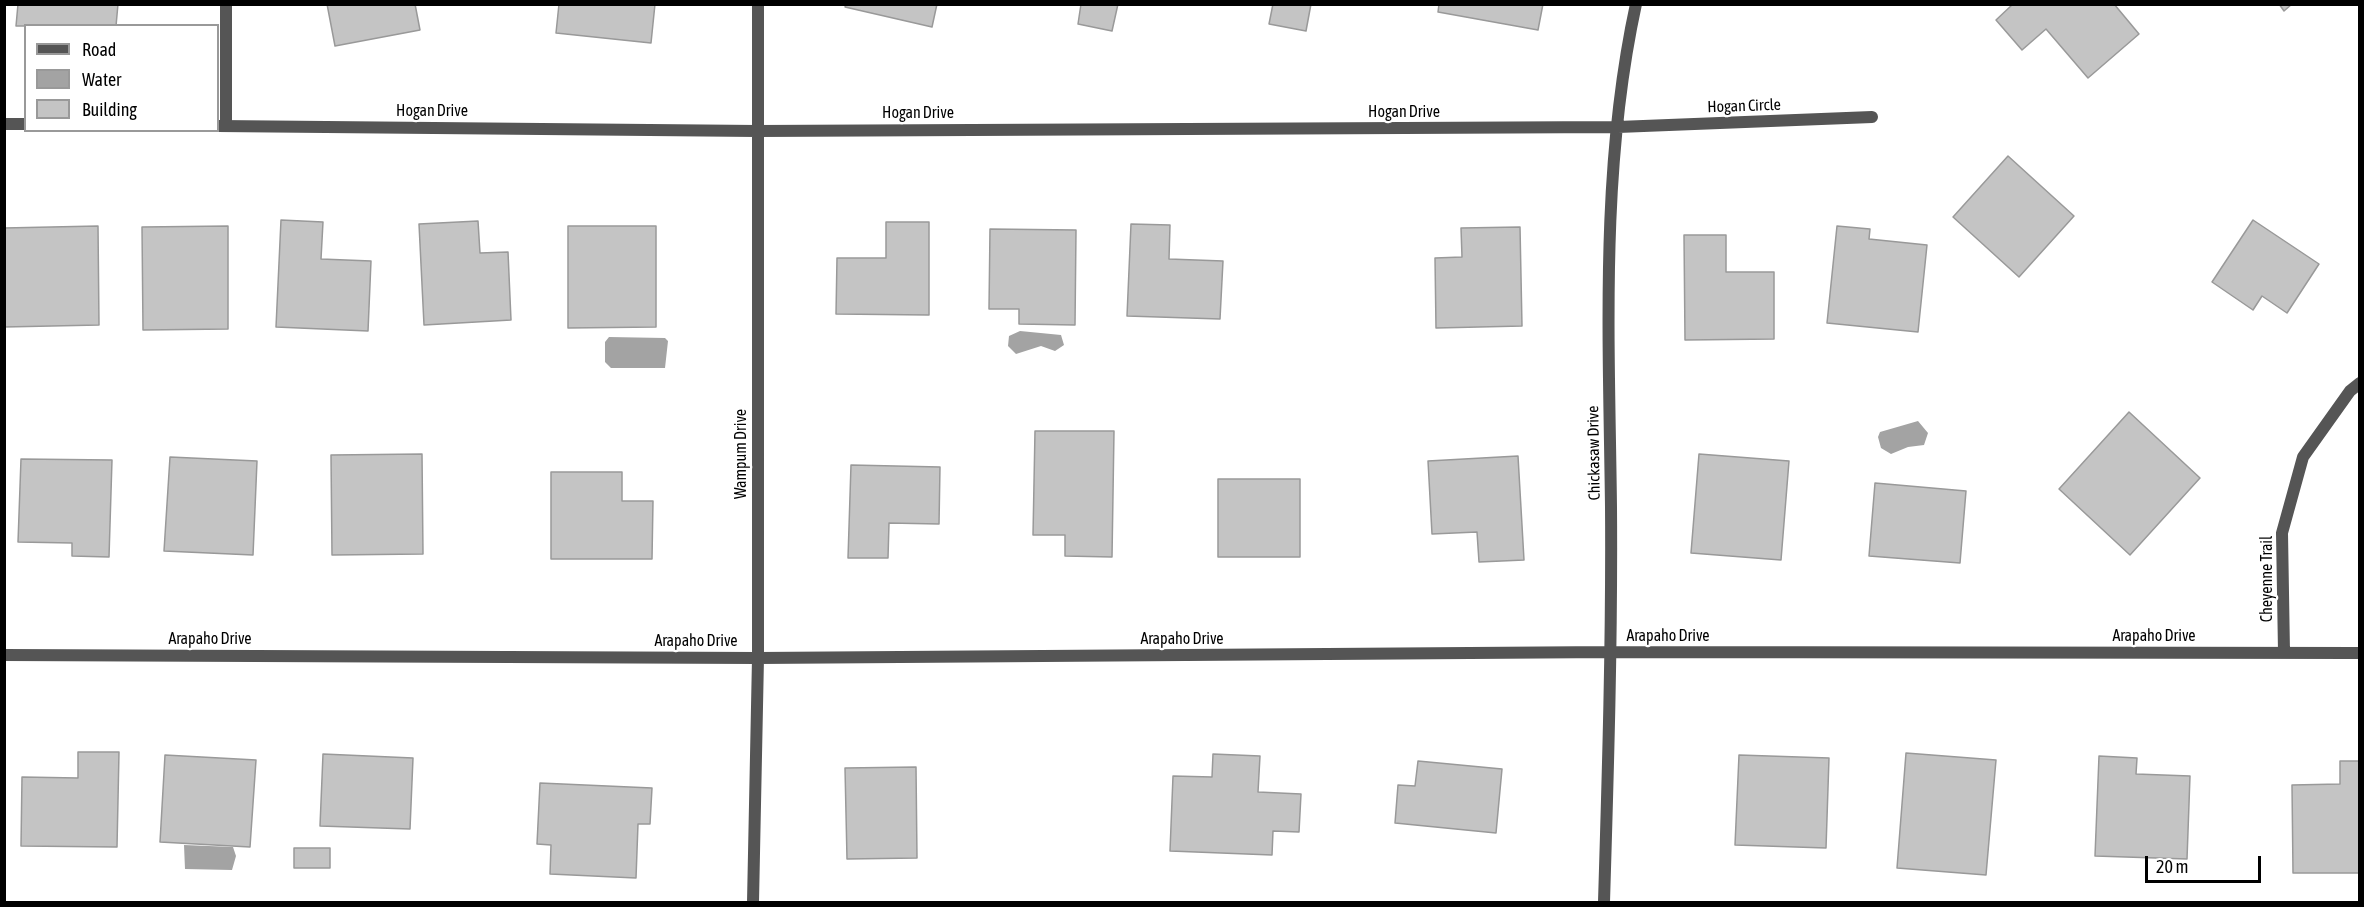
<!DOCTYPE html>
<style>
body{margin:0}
#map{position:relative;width:2364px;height:907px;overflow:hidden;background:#fff;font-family:"Asap Condensed",sans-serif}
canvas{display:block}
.frame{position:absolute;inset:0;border:6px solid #000;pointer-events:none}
.legend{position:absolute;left:24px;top:24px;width:195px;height:108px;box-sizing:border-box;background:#fff;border:2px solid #999;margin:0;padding:8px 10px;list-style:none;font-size:18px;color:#000}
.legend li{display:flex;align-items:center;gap:12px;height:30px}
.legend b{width:30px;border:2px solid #999}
.scale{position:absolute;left:2145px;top:856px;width:116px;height:27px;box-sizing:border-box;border:3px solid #000;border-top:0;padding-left:8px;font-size:18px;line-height:21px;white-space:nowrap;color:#000;-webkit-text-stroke:4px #fff;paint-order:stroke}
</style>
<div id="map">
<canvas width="2364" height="907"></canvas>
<div class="frame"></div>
<ul class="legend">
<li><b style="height:8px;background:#555"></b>Road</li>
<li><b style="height:16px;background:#a3a3a3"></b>Water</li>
<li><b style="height:16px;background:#c4c4c4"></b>Building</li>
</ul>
<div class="scale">20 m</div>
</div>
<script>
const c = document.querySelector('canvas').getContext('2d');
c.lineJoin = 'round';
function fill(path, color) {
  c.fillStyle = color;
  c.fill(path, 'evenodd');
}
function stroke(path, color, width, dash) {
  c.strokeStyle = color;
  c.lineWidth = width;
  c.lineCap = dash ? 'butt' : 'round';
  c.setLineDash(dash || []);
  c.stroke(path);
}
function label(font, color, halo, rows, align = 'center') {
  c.font = font + ' "Asap Condensed",sans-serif';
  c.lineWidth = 4.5;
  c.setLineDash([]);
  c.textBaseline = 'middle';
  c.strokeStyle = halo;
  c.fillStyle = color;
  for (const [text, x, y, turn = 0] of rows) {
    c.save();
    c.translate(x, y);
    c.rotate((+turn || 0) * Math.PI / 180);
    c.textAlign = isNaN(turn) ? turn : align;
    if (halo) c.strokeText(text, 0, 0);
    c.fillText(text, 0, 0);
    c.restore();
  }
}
const water = new Path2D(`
 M1020,331L1061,335L1064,345L1055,351L1041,346L1016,354L1008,346L1009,336Z
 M609,337L665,338L668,341L665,368H611L605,362V342Z
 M1918,421L1928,433L1924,445L1908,447L1891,454L1881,448L1878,437L1880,432Z
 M184,845L233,847L236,856L232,870L185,869Z`);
const building = new Path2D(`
 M18,4H118L116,26H16Z
 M327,4H415L420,30L335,46Z
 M559,4H655L651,43L556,33Z
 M846,4H937L932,27L845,7Z
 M1081,4H1118L1112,31L1078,24Z
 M1273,4H1311L1306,31L1269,24Z
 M1439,4H1543L1538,30L1438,12Z
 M2013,4H2114L2139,34L2088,78L2046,29L2022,50L1996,20Z
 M2279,4H2292L2284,11Z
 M2008,156L2074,216L2019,277L1953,217Z
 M281,220L323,222L321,259L371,261L368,331L276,327Z
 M2253,220L2319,264L2287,313L2262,296L2253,310L2212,282Z
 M478,221L480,253L508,252L511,320L424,325L419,224Z
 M886,222H929V315L836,314L837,258H886Z
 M1131,224L1170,225L1169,259L1223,261L1220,319L1127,316Z
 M98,226L99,325L4,327V228Z
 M228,226V329L143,330L142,227Z
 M568,226H656V327L568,328Z
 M1837,226L1870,229L1869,239L1927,245L1918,332L1827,323Z
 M1520,227L1522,326L1436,328L1435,258L1462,257L1461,228Z
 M990,229L1076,230L1075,325L1019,324V309H989Z
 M1684,235H1726V272H1774V339L1685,340Z
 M2129,412L2200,478L2130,555L2059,489Z
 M1035,431H1114L1112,557L1065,556V535H1033Z
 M422,454L423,554L332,555L331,455Z
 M1699,454L1789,461L1781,560L1691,553Z
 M1518,456L1524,560L1479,562L1477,532L1432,534L1428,461Z
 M170,457L257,461L253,555L164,551Z
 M21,459L112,460L109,557L72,556V543L18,542Z
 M851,465L940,467L939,524L889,523L888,558H848Z
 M551,472H622V501H653L652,559H551Z
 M1218,479H1300V557H1218Z
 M1875,483L1966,491L1960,563L1869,556Z
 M78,752H119L117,847L21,846L22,777L78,778Z
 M1906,753L1996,760L1986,875L1897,868Z
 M323,754L413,758L410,829L320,826Z
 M1213,754L1260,756L1258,792L1301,794L1299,832L1273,831L1272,855L1170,851L1173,776L1212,777Z
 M165,755L256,760L250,847L160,842Z
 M1739,755L1829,758L1826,848L1735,845Z
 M2099,756L2137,758L2136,774L2190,776L2187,859L2095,856Z
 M1418,761L1502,769L1496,833L1395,823L1398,785L1415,786Z
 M2340,761H2360V873H2293L2292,785L2340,784Z
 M916,767L917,858L847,859L845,768Z
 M540,783L652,788L650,824H638L636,878L550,874L551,845L537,844Z
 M294,848H330V868H294Z`);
const street = new Path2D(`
 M4,124H26
 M218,126L757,131L1618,127L1872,117
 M226,126V4
 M2284,652L2282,533L2303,457L2350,391L2360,383
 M4,655L758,658L1612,652L2360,653
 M753,902L758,658V4
 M1604,902C1608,771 1612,639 1611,507C1609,340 1600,169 1636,4`);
const streetNames = [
 ["Hogan Circle",1744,106,-2],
 ["Hogan Drive",432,111],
 ["Hogan Drive",1404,112],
 ["Hogan Drive",918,113],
 ["Chickasaw Drive",1594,453,-91],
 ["Wampum Drive",741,454,-90],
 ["Cheyenne Trail",2267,579,-90],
 ["Arapaho Drive",1668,636],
 ["Arapaho Drive",2154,636],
 ["Arapaho Drive",210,639],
 ["Arapaho Drive",1182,639],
 ["Arapaho Drive",696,641]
];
fill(water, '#a3a3a3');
fill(building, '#c4c4c4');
stroke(building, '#999', 1.5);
stroke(street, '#555', 12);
label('16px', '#000', '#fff', streetNames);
</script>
